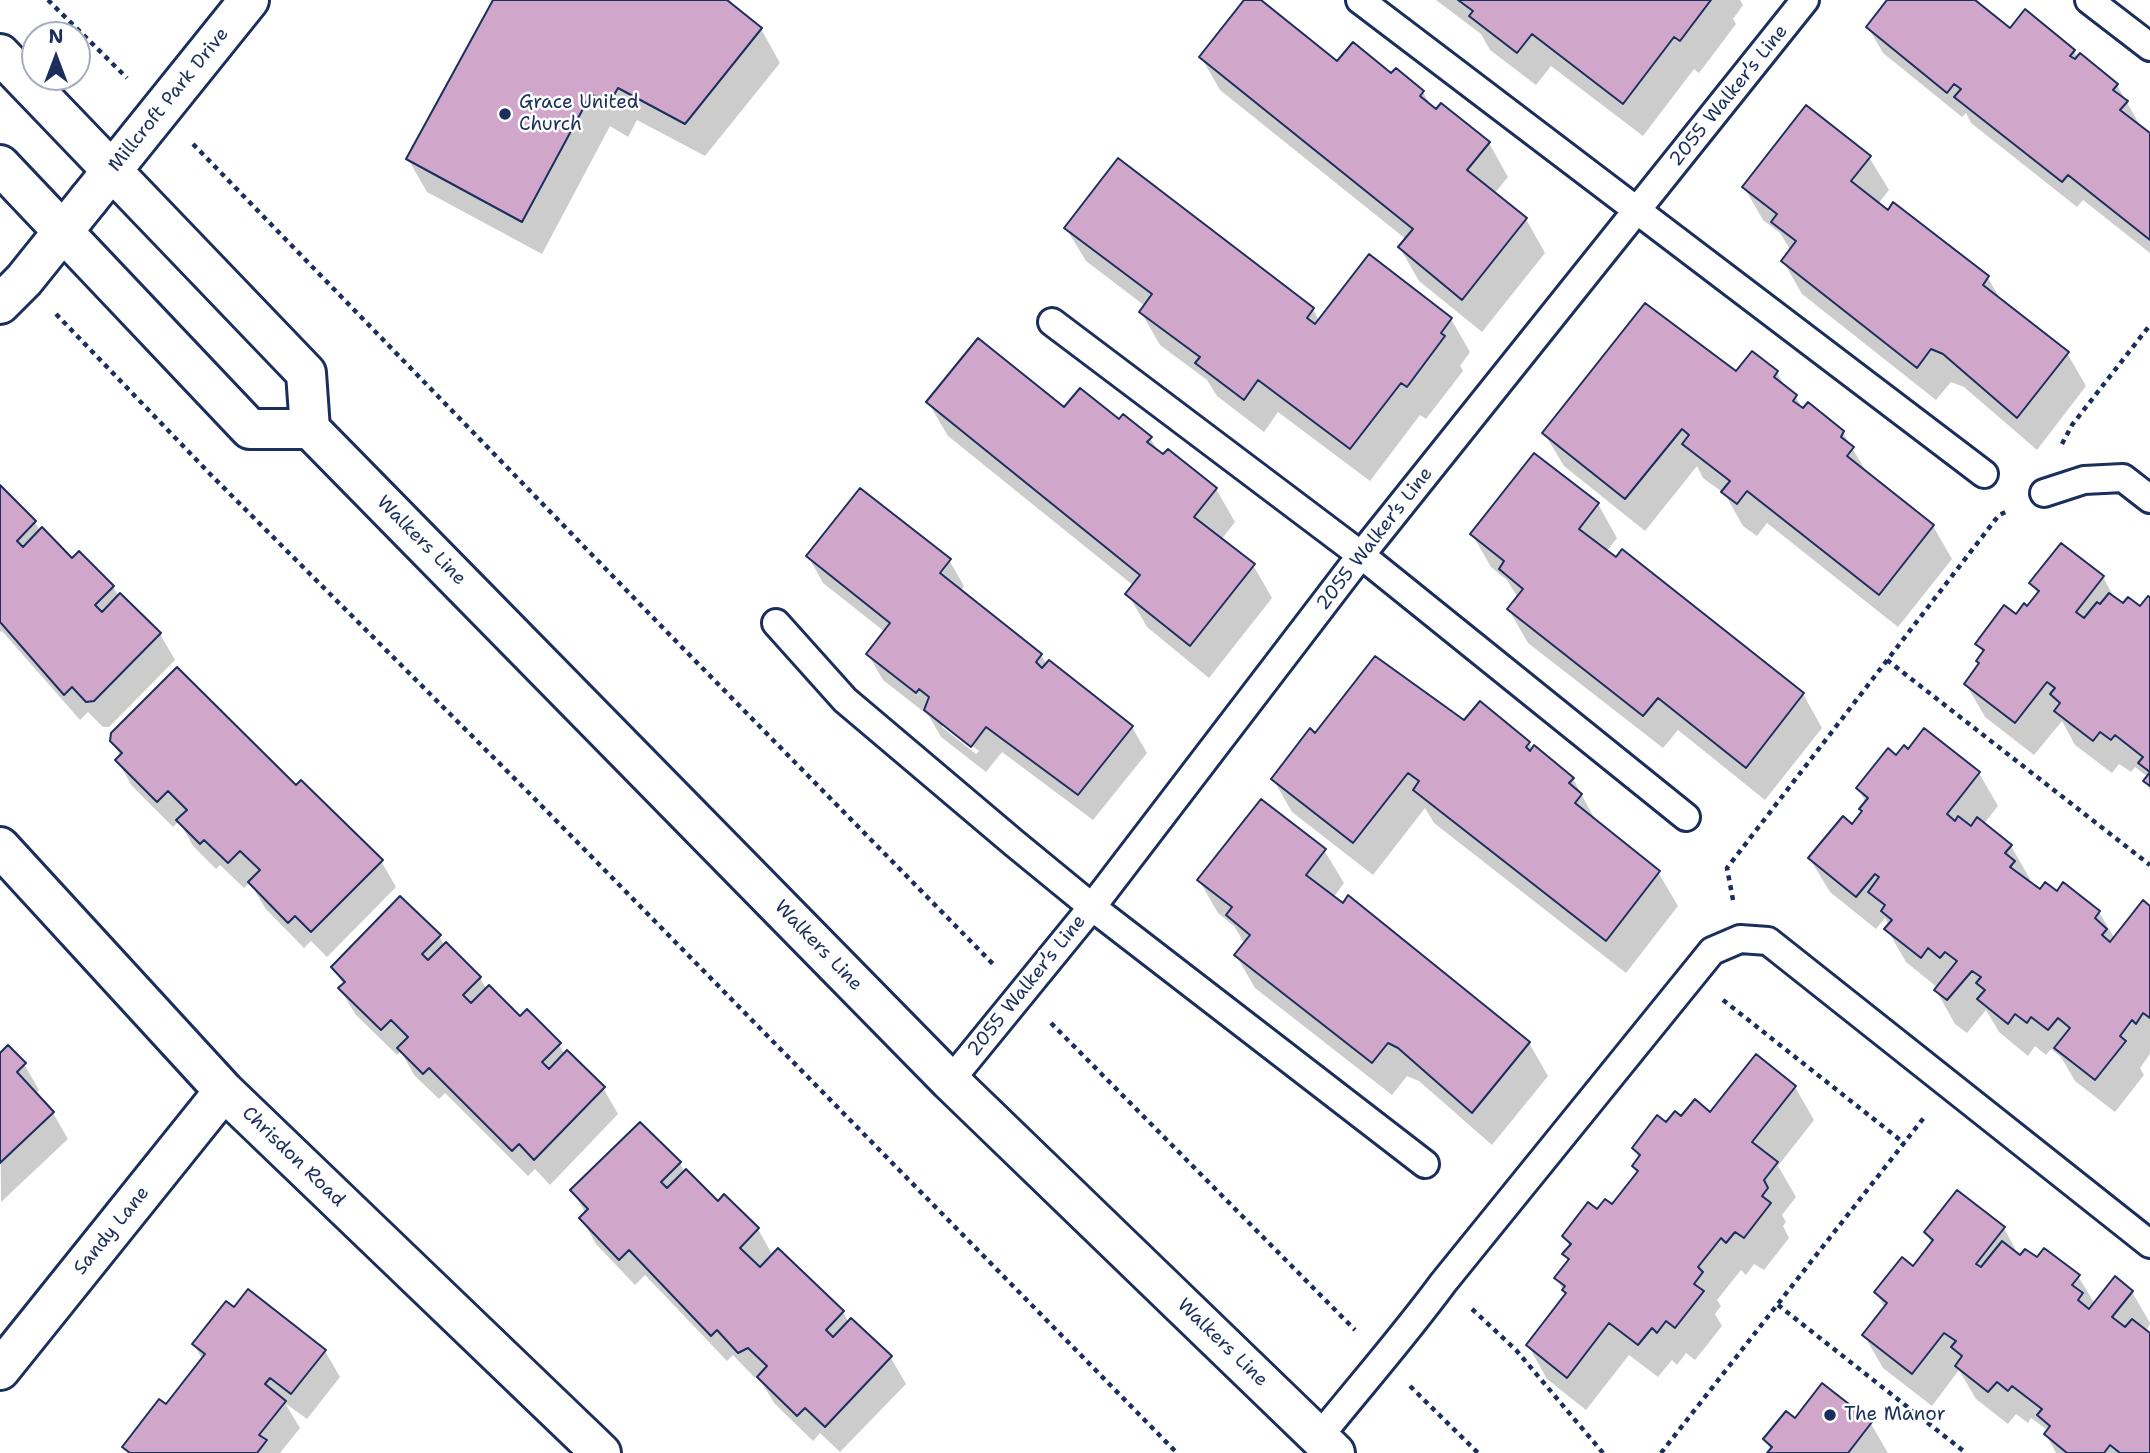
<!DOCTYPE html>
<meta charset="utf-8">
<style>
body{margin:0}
#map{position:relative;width:2150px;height:1453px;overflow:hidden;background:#fff;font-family:"Shantell Sans",sans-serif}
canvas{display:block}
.north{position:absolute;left:21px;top:21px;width:70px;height:70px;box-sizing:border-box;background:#fff;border:2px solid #a4acbf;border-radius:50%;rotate:0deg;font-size:19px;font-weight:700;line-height:28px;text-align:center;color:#1b2f5e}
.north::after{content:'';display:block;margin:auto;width:24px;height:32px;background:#1b2f5e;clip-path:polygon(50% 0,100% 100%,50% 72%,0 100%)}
</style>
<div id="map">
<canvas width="2150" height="1453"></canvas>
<div class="north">N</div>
</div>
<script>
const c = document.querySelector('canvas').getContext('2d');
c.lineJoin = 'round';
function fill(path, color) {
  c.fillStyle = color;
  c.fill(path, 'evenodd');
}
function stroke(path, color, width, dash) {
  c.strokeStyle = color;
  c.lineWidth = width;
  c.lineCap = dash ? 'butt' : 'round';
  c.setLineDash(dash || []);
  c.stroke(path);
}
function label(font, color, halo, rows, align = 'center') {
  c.font = font + ' "Shantell Sans",sans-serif';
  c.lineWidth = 5;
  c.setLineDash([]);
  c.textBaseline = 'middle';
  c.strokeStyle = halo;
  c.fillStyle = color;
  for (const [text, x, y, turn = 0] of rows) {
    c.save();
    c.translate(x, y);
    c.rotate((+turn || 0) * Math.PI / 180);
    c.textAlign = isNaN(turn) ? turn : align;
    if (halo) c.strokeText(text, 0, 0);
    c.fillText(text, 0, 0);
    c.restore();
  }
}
const shadow = new Path2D(`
 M495,0H724L761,29L780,63L705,156L637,120L628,137L610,126L542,254L427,192L408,159Z
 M1246,0H1259L1337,63L1392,75L1423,92L1432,108L1489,143L1508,177L1494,194L1526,219L1545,253L1482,332L1419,281L1400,248L1407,240L1220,90L1201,57Z
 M1436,0H1740L1743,5L1733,19L1736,24L1699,73L1694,69L1643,136L1551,66L1536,85L1490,50L1481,34Z
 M1890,0H1973L2011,31L2074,51L2078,58L2080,56L2117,85L2142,129L2150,136V253L2083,200L2077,207L1971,123L1966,113L1962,117L1883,53L1868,27Z
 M1869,157L1889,190L1878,204L1888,212L1894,205L1988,278L2002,302L2067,353L2086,386L2037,450L1964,387L1951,382L1936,400L1802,294L1783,261L1791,251L1780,233L1763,220L1744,187Z
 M1066,228L1313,309L1319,321L1451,319L1470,352L1460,366L1463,371L1426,419L1420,415L1370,481L1278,412L1264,432L1217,396L1207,380L1160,345L1141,312L1145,306L1086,261Z
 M1752,353L1777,373L1787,390L1796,397L1804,411L1843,433L1869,476L1933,526L1952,559L1898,627L1767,523L1757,536L1743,526L1725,494L1703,478L1697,466L1645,531L1564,466L1544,433L1737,373Z
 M928,402L1065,410L1119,422L1150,438L1159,453L1216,489L1235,522L1221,540L1253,565L1272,598L1209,678L1147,627L1128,594L1134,586L948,436Z
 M0,487L35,522L40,532L72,561L79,554L113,587L119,597L120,596L160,634L175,660L109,727H103L88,712L80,720L2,631L0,632Z
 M1598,504L1617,538L1607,551L1803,694L1822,728L1765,800L1678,730L1663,748L1528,643L1509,610L1518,598L1507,580L1491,567L1472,534Z
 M808,556L949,560L964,586L961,591L1041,655L1047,665L1132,727L1147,753L1093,820L1002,752L986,772L941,737L929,716L883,680L868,654L885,632L823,583ZM942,723L979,751L976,754L942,727Z
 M2103,577L2116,601L2123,606L2140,608L2150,600V790L2145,781L2148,777L2135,767L2131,772L2119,764L2112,773L2075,745L2062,721L2034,755L1985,717L1966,684L1980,665L1978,661L1983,654L1977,644L2027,608L2038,594L2031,583Z
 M1465,722L1529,743L1533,750L1573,779L1597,823L1658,872L1678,906L1626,973L1434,823L1425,808L1373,875L1292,812L1273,779L1315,735Z
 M112,741L296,787L381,861L396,887L327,957L311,941L304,948L265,908L250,882L244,888L220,865L216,869L193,846L179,821L173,827L132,786L117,760L121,757Z
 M1897,757L1979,773L1998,806L1983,825L2011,846L2030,879L2028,882L2041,892L2057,893L2099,912L2115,939L2150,908V1054L2140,1068L2144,1075L2115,1112L2075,1081L2061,1057L2051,1049L2046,1055L2035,1046L2028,1056L1999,1032L1986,1010L1967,1033L1955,1024L1936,990L1938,988L1906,962L1887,929L1889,926L1885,918L1876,929L1830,892L1810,859L1852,827L1863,813L1866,803L1858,788Z
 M1324,850L1344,883L1333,898L1529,1043L1548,1076L1492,1145L1419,1081L1407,1076L1392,1095L1255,988L1236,955L1245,944L1234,926L1218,913L1199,880Z
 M439,936L445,946L480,978L487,990L520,1018L559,1044L565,1055L603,1088L618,1114L550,1185L535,1169L528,1176L445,1093L439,1099L414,1075L401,1051L397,1055L356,1015L340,989L344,986L333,967Z
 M0,1055L24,1064L39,1090L35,1094L53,1113L68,1139L1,1202Z
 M1795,1087L1814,1120L1778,1166L1796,1197L1782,1215L1786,1222L1783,1226L1789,1238L1764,1270L1754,1264L1746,1275L1741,1270L1717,1300L1721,1306L1715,1314L1722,1326L1695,1360L1686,1353L1677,1365L1672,1360L1658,1377L1629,1355L1586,1410L1547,1379L1528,1345L1566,1295L1556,1278L1569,1262L1564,1254L1570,1247L1564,1236L1597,1212L1613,1207L1638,1174L1634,1166L1639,1158L1634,1148L1666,1124L1681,1118L1710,1114Z
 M680,1163L685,1173L718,1203L758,1229L773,1256L843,1312L849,1323L851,1320L891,1358L906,1384L840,1452L820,1433L813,1441L774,1403L758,1376L755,1378L733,1355L727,1361L645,1275L635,1285L596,1244L581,1218L586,1214L572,1190Z
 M2004,1228L2020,1258L2037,1260L2078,1276L2095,1304L2132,1292L2150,1323L2146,1332L2150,1335V1453H2056L2046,1434L2049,1431L2031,1418L2028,1423L2016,1414L2008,1424L1976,1399L1959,1370L1932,1406L1883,1368L1864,1335L1885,1308L1876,1292L1913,1268L1932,1244L1926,1233Z
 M234,1309L325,1351L340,1377L307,1419L285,1403L300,1428L280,1453H128L124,1447L166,1407L203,1360L194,1345Z
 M1795,1421L1871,1424L1888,1453H1770L1771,1451L1765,1440Z`);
const building = new Path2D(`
 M493,0H727L762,28L685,124L618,88L609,104L591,94L522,222L406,159Z
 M1244,0H1261L1337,61L1353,42L1391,73L1396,68L1424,91L1420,96L1436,109L1441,103L1490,142L1467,170L1527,218L1462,300L1398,247L1413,229L1199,57Z
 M1458,0H1711L1680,41L1674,37L1623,104L1532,34L1517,53L1469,16L1473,11Z
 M1887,0H1975L2010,28L2025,9L2075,50L2070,56L2075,59L2080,53L2118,84L2113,90L2128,101L2120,110L2150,133V240L2068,175L2062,182L1954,97L1961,89L1954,84L1947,93L1866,27Z
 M1806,105L1871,156L1851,181L1888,210L1893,202L1989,276L1983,285L2069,352L2017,418L1943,354L1931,349L1917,368L1781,261L1796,241L1771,222L1777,214L1742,187Z
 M1118,158L1314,308L1307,318L1315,324L1369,254L1452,318L1441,333L1445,336L1407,387L1401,383L1350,449L1258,380L1244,400L1195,363L1200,357L1139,312L1152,294L1064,228Z
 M1645,303L1736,371L1752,351L1778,371L1774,377L1797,395L1793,401L1803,408L1808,402L1844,431L1841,437L1854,447L1847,456L1934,525L1879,595L1747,491L1737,504L1721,492L1730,481L1682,444L1689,435L1682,429L1625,499L1542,433Z
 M978,338L1064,407L1080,388L1119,419L1123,414L1152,437L1147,442L1163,454L1168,449L1217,488L1194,517L1255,564L1190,646L1125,594L1140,575L926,402Z
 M1534,453L1599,503L1579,529L1616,557L1622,549L1804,693L1746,768L1658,698L1643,716L1507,609L1523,589L1499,569L1504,561L1470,534Z
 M0,485L36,521L17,541L23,547L42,527L72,558L79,551L114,586L95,605L102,612L120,593L161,633L94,701L86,702L72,687L64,695L0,622Z
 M860,488L951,559L940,573L1042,654L1036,662L1042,668L1049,660L1133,726L1078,795L986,727L971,747L924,710L929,697L919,689L916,693L866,654L890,623L806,556Z
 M2061,543L2104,576L2076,612L2084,618L2097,602L2100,604L2109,593L2123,603L2128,597L2140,606L2148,596L2150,597V786L2143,781L2150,772L2138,763L2143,757L2115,735L2111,740L2100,732L2093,741L2054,711L2060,703L2050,694L2055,688L2047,682L2015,723L1964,684L1979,663L1976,661L1984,650L1975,644L2004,605L2016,614L2024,603L2027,606L2039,591L2029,583Z
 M1375,656L1464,720L1480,701L1530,742L1526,747L1530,751L1534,745L1574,778L1569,783L1582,794L1575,803L1660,871L1606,941L1413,790L1419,781L1408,773L1353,843L1271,779L1310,728L1315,733Z
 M177,667L296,785L301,780L383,860L311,932L295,916L288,923L248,882L260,870L240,851L228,863L204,840L200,844L176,820L187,810L168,791L157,802L115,760L122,753L110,741L111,733Z
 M1924,728L1980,772L1947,814L1955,821L1958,816L1971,826L1977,817L2012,845L2005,853L2015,861L2010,867L2040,889L2045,882L2057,891L2063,882L2100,911L2095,918L2107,929L2102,935L2110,942L2143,900L2150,906V1018L2143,1013L2136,1024L2132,1020L2120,1036L2126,1041L2095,1080L2054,1048L2070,1028L2058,1018L2048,1030L2031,1017L2027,1023L2015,1014L2008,1024L1977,999L1985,990L1976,983L1981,977L1972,971L1947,1000L1934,990L1957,961L1945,952L1940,958L1928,948L1921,958L1884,929L1892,920L1881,911L1885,905L1868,892L1879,877L1875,874L1856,897L1808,858L1843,816L1852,824L1862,811L1859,809L1868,798L1856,788L1888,748L1896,755L1904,745L1908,749Z
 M1261,799L1326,849L1306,875L1343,903L1348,895L1530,1042L1472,1113L1398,1048L1388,1043L1372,1063L1234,955L1250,935L1226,915L1232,907L1197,880Z
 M400,896L441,935L422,954L428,960L446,942L481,977L463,995L471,1003L489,985L520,1016L527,1009L561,1043L542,1062L549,1069L567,1050L605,1087L534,1160L519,1144L512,1151L429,1068L423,1074L397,1048L408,1037L391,1020L381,1030L338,988L345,982L331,967Z
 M8,1045L26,1063L17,1072L54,1112L0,1163V1053Z
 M1756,1054L1796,1086L1752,1142L1778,1162L1764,1180L1768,1188L1762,1196L1771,1203L1744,1238L1735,1232L1726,1243L1721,1238L1698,1267L1703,1272L1694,1284L1704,1291L1675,1328L1666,1321L1657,1333L1652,1328L1638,1345L1609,1323L1567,1378L1526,1345L1566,1293L1562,1290L1565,1286L1554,1278L1569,1259L1562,1254L1571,1244L1562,1236L1588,1202L1597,1209L1605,1199L1612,1204L1638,1171L1632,1166L1640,1155L1632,1148L1657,1115L1666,1122L1675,1111L1681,1116L1695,1099L1710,1112Z
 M640,1122L681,1162L661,1182L667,1188L686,1169L718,1201L724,1194L759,1228L740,1248L760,1267L778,1248L844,1311L826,1330L833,1337L851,1318L892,1356L825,1427L805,1408L797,1416L757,1377L767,1366L748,1348L738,1353L717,1330L711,1336L629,1250L619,1260L579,1218L588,1209L570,1190Z
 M1957,1190L2005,1227L1976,1264L1981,1267L2002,1241L2020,1255L2025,1249L2037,1257L2044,1248L2080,1275L2072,1285L2083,1293L2078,1300L2089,1309L2115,1276L2133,1291L2112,1317L2125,1327L2132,1319L2150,1333V1453H2120L2110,1445L2104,1453H2067L2044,1434L2050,1426L2037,1415L2042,1409L2012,1386L2008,1391L1997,1382L1988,1392L1955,1366L1962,1356L1951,1347L1956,1341L1944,1333L1912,1374L1862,1335L1887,1303L1874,1292L1902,1257L1913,1266L1933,1240L1924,1232Z
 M248,1289L326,1350L291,1394L270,1378L265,1384L286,1401L259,1435L267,1440L257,1453H130L122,1447L159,1399L166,1404L205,1354L192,1344L226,1301L234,1307Z
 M1822,1383L1872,1422L1848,1453H1767L1772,1447L1763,1439L1786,1411L1795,1418Z`);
const path = new Path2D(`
 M48,0L127,78
 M193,144L667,632L993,964
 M56,314L212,476L529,793L1177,1453
 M2062,444L2072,425L2150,325
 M1887,660L2150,865
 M1733,900L1727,868L1999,515L2008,511
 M1723,1000L1904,1143
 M1051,1023L1355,1330
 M1778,1305L1966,1453
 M1472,1309L1516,1350L1603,1453
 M1410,1386L1478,1453
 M1661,1453L1926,1115`);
const service = new Path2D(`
 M1360,0L1984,474
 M2089,0L2150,47
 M1052,322L1361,555L1686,817
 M2044,493L2084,480L2123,478L2150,499
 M776,623L845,700L1014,843L1092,907L1425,1164
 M950,1081L1092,907L1361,555L1805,0
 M1319,1437C1360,1386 1404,1336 1443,1283L1712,951L1740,939L1768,941L2150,1244`);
const minor = new Path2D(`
 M0,304L24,280L89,199
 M0,847L224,1091L601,1453
 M0,1370L224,1091`);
const tertiary = new Path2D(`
 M89,199L249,0`);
const secondary = new Path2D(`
 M0,54L306,373L310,429L950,1081L1335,1453
 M0,165L250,429H310`);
const markers = [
 [505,114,7,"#1b2f5e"],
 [1830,1415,7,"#1b2f5e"]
];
const streetNames = [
 ["2055 Walker’s Line",1729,96,-51],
 ["Millcroft Park Drive",169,100,-51],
 ["2055 Walker’s Line",1375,539,-52],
 ["Walkers Line",421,541,45],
 ["Walkers Line",818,946,46],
 ["2055 Walker’s Line",1027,986,-51],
 ["Chrisdon Road",293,1157,44],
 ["Sandy Lane",112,1231,-51],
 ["Walkers Line",1222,1343,44]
];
const poiNames = [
 ["Grace United",519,103],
 ["Church",519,125],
 ["The Manor",1844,1415]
];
fill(shadow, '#0003');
fill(building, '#d0a6cb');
stroke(building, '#1b2f5e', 2);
stroke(service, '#1b2f5e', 32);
stroke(minor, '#1b2f5e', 44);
stroke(tertiary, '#1b2f5e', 44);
stroke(secondary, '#1b2f5e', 44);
stroke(path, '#1b2f5e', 4.5, [5, 5]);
stroke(service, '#fff', 26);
stroke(minor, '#fff', 38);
stroke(tertiary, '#fff', 38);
stroke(secondary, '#fff', 38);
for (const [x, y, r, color] of markers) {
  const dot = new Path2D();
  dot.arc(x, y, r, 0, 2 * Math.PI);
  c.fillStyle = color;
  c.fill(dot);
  stroke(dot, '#fff', 2.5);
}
label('19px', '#1b2f5e', '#fff', streetNames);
label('19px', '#1b2f5e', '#fff', poiNames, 'left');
</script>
